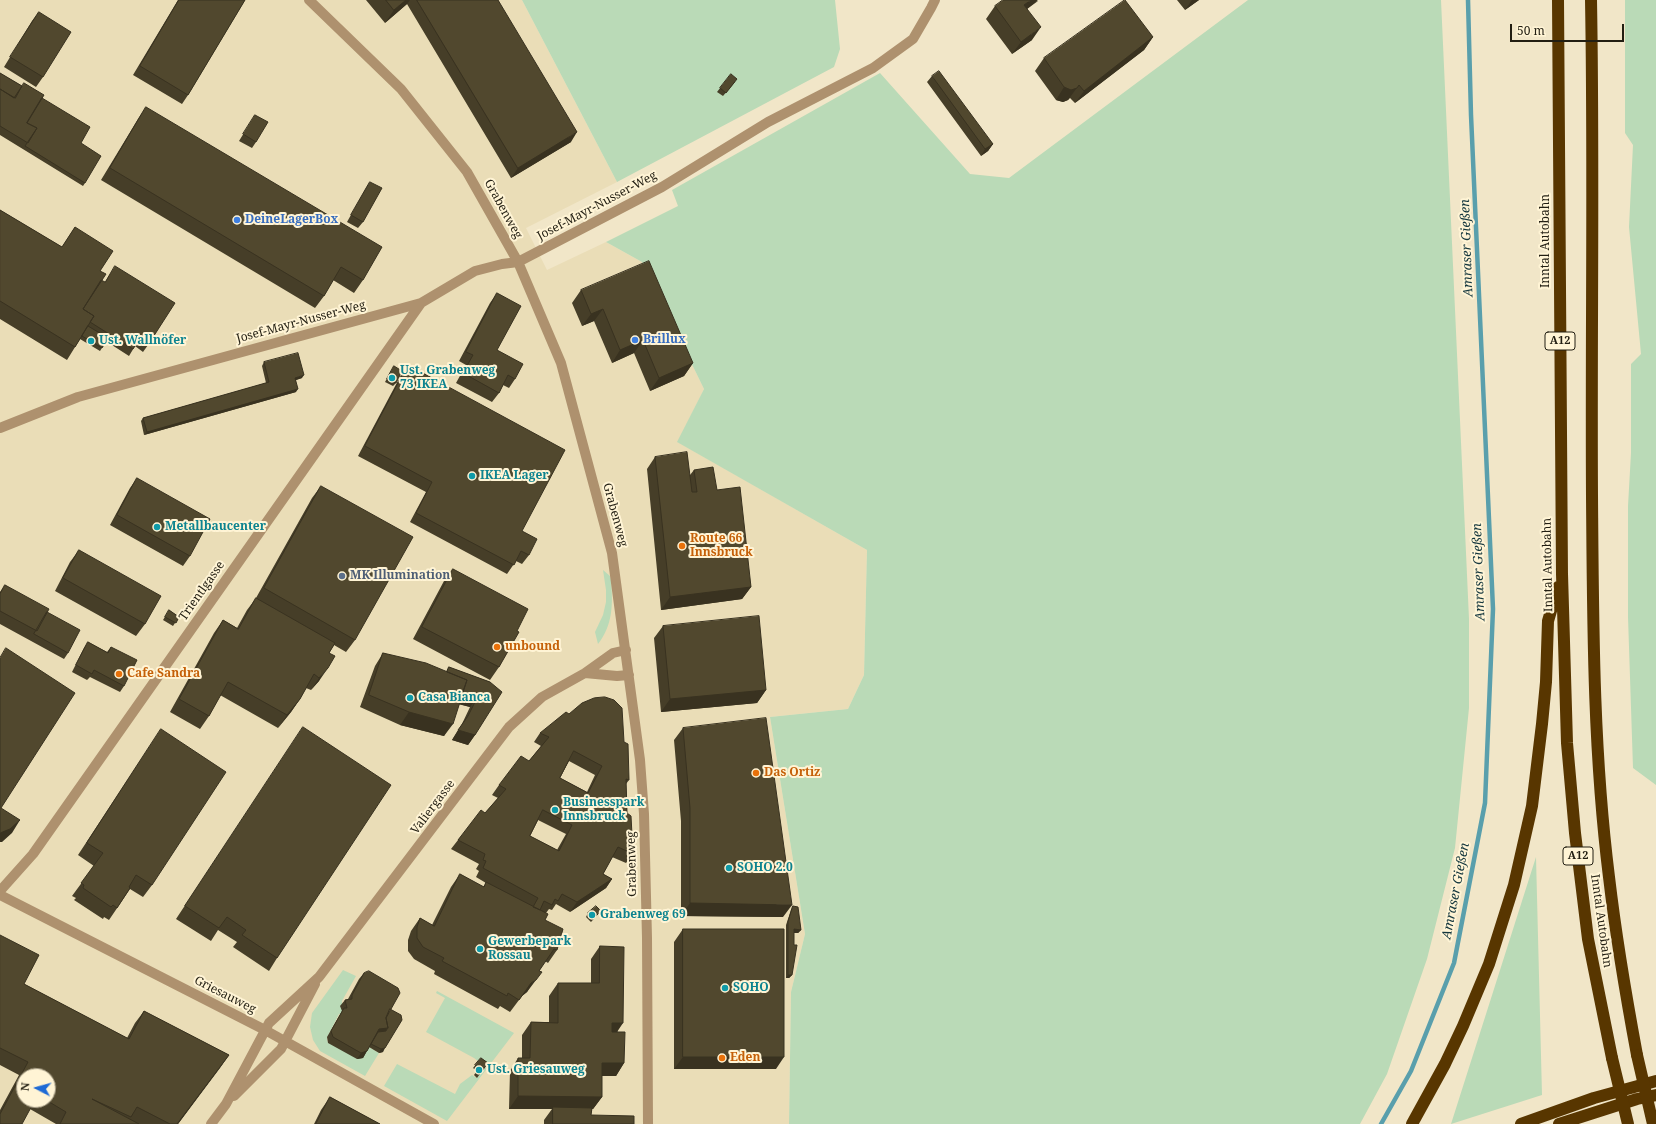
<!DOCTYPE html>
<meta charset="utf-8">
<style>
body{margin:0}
#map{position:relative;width:1656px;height:1124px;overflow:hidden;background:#f1e6c8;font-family:"Noto Serif",serif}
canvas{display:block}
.north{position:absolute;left:16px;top:1068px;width:40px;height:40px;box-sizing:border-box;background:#fff4d5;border:1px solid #a79e87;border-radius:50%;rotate:276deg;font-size:11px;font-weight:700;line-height:16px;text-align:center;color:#221e12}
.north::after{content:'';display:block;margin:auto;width:14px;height:18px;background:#1e6ad5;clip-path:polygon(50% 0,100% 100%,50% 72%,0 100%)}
.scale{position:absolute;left:1510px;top:24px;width:114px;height:18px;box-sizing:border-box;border:2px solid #221e12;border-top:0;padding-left:5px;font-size:12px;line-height:14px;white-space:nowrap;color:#221e12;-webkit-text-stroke:3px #fff4d5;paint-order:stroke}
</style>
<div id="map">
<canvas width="1656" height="1124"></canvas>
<div class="north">N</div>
<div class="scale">50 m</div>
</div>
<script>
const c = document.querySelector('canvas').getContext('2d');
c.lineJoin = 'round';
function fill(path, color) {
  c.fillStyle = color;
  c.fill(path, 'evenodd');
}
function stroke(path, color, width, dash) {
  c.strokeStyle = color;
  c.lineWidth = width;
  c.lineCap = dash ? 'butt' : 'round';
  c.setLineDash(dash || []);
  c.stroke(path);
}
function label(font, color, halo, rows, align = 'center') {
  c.font = font + ' "Noto Serif",serif';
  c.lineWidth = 4;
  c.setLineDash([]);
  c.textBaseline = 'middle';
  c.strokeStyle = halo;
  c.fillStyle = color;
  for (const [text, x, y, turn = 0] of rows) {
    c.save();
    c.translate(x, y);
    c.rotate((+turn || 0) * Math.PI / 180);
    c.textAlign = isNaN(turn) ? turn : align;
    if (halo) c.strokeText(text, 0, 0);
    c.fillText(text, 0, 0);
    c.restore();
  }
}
const built = new Path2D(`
 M0,0H522L617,182L526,228L547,270L606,242L642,262L704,389L678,442L867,550L864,675L848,709L770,717L805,934L791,992L789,1124H0ZM24,1076H48V1100H24Z`);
const green = new Path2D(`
 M522,0H835L840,49L834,67L617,182Z
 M1248,0H1441L1469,619V708L1455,848L1427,959L1387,1074L1360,1124H789L791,992L805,934L770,717L848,709L864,675L867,550L677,442L704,389L642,262L606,242L678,206L672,190L880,73L970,174L1009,178Z
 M1625,0H1656V785L1633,768L1628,617V506L1631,453V364L1641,354L1629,227L1633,145L1625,133Z
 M603,570L610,576L611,580C613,604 613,625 598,644L595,632L603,615L606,602V590Z
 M1536,857L1542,1095L1451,1124Z
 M343,970L356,976L342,1001L343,1014H339L327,1038L328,1043L369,1047L379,1053L365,1076L320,1051L313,1040L310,1027L312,1013Z
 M437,991L514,1033L447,1121L384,1086L397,1064L455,1094L460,1084L472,1075L477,1078L486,1067L474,1058L426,1032L445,998L436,993Z`);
const stream = new Path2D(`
 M1381,1124L1411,1071L1454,963L1485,803L1493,609L1471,115L1468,0`);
const minor = new Path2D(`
 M309,0L401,89L467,172L518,262L561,363L612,553L640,760L644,814L647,938L648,1124
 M0,428L78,397L421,303L475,271L502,264L518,262L662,187L768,122L873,68L913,39L931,8L935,0
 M585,673L617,676L629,675
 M0,891L33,854L421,303
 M0,895L265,1030L434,1124
 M234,1096L281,1049L315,984
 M211,1124L226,1104L269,1023L319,977L509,727L542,697L585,673L613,653L626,650`);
const motorway = new Path2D(`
 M1558,0L1562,574L1567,743L1575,833L1588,939L1612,1058
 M1591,0C1594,165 1591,330 1592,495C1593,622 1593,750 1609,877C1616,937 1626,996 1637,1055
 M1412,1124L1445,1064L1463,1026L1489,964L1514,885L1532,806L1542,724L1546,682L1548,621L1558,587
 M1521,1124L1594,1098L1656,1081
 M1559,1124L1637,1099L1656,1095`);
const motorwayBridge = new Path2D(`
 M1637,1055L1653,1124
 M1612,1058L1628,1124`);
const wall = new Path2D(`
 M178,0H245L188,95L182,104L133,75Z
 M366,0H498L571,142L511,178L407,4L385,23Z
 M1177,0H1199L1185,10Z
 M1038,1L1027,9L1032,40L1012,54L986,19L995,6Z
 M39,12L43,77L36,87L4,67L32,21Z
 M1153,37L1144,50L1075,103L1070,98L1068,100L1063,102L1056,100L1035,71L1044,58Z
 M0,73L42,98L81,143L85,183L83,186L0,135Z
 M731,74L735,82L723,96L717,92Z
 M932,76L993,144L988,151L981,156L927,82Z
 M146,107L363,280L354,293L333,280L324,296L315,308L101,180L138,119Z
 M255,115L256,142L252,148L239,141Z
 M370,182L363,222L358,228L347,222L366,188Z
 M0,210L62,247L75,227L100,271L101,280L148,345L143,352L135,346L129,356L101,338L100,340L105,343L100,351L80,339L67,360L0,319Z
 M581,290L693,363L684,376L650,391L634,353L612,363L594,321L582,326L572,303Z
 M497,293V350L515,379L509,388L503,385L499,393L492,402L456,383L466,365L459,361L490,303Z
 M264,362L302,378L296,380V392L144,435L141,421L143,418L266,383L262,366Z
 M408,365L522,531L529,555L522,564L516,561L507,574L410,522L426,492L358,456L401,375Z
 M394,366L396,383L393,386L385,382Z
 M655,457L690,475L694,470L717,490L751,587L742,599L661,610L647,469Z
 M137,478L190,556L183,566L110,525L130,488Z
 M321,486L355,640L346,652L334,645L329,653L319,681L311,690L306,688L300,699L291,712L278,728L220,695L209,716L200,729L170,712L214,633L223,620L237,628L247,610L256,598L312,498Z
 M79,550L145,624L136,636L55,591L70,562Z
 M453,569L517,631L499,667L490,680L413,639L444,581Z
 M5,585L47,612L68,653L64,659L0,624V592Z
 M169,610L179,617L173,626L163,620Z
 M663,626L766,690L757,703L661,712L654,638Z
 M88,642L107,652L111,647L124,686L120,692L90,677L87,680L72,672L84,648Z
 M383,653L446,672L449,667L490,682L475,735L468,745L452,740L461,726L470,707L459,704L444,736L400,725L360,707L375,666Z
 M303,727L277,958L269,971L233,947L237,942L218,930L211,941L176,919Z
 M683,728L783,917L681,916V821L674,740Z
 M161,729L152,885L143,897L130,889L109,920L104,917L103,919L74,900L76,898L72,896L94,866L78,855Z
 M540,733L624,742L629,780L626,784L627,813L633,854L626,863L612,857L603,874L612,879L606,888L570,912L556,904L552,910L549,909L546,913L545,920L557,950L548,963L545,961L539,971L527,992L522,996L510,1012L500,1006L498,1009L434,974L435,971L414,959L408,951V940L411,931L420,918L432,925L451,887L460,874L483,887L486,883L476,877L479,871L476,869L479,864L451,849L458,840L485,813L498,798L492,795L499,785L529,761L541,746L534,742ZM569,761L595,775L587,792L560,778ZM538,820L566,834L557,850L530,836Z
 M793,906L801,930L798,933H794L792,975L789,978H786V925L791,910Z
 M601,911L591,922L586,917L588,913Z
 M683,929L776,1069H674V942Z
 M0,935L24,984L127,1038L135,1023L144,1011L229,1055L178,1124H56L30,1109L0,1124V1110L19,1075L0,1065ZM48,1076V1100H24Z
 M600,946L624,1063L616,1076H602V1097L593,1109H592L591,1115L634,1124H544V1120L552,1109H509L510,1071L518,1058H522V1035L531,1022H549V996L558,983H591V959Z
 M364,973L390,1009L383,1052L379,1053L369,1047L363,1058L357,1059L328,1043L327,1037L342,1011L340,1006L345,1000L348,999L359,979Z
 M481,1058L488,1063L477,1078L474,1075L477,1071L473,1068Z
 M330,1097L380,1124H314L321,1110Z`);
const shadedWall = new Path2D(`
 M406,0H410L407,4L385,23L394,10Z
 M1031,0H1038L1016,18L1024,5Z
 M1192,0H1199L1185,10Z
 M1041,27L1032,40L1012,54L1021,42Z
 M1153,37L1144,50L1075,103L1084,91Z
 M1079,85L1068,100L1063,102L1056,100L1064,87Z
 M577,132L571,142L511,178L518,168Z
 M993,144L988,151L981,156L985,149Z
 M603,309L594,321L582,326L591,314Z
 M643,340L634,353L612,363L620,350Z
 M693,363L684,376L650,391L659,378Z
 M304,375L302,378L293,381L295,378Z
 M298,389L296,392L144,435L147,432Z
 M751,587L742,599L661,610L670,597Z
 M328,668L319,681L311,690L319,678Z
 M766,690L757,703L661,712L670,699Z
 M461,693L477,698L470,707L454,703Z
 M300,699L291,712L278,728L287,715Z
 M409,712L453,724L444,736L400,725Z
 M458,730L475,735L468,745L452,740Z
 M20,820L12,833L2,842H0V833Z
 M612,879L606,888L570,912L577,902Z
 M690,903L792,905L783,917L681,916Z
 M794,929L801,930L798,933H792Z
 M788,975H792L789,978H786Z
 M536,980L527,992L522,996L531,983Z
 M612,1023H623L615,1035H603Z
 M388,1028L384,1034L375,1036L379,1029Z
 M385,1048L383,1052L379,1053L381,1049Z
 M367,1051L363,1058L357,1059L361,1053Z
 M229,1055L220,1068L178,1124H177Z
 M683,1057H784L776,1069H674Z
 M602,1063H624L616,1076H593Z
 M518,1096L602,1097L593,1109H553V1107L552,1109H509Z`);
const building = new Path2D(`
 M179,0H245L188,95L140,66Z
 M386,0H406L394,10Z
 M417,0H498L577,132L518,168Z
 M1003,0H1031L1024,5L1041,27L1021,42L995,6Z
 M1125,0L1153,37L1084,91L1079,85L1077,88L1071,90L1064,87L1044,58Z
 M39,12L71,32L43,77L10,57Z
 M939,71L993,144L985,149L932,76Z
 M0,73L22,86L14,98L0,89Z
 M731,74L737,79L726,93L720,88Z
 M24,83L44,95L27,123L37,128L28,143L0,126V89L15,98Z
 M42,98L90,127L81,143L101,156L85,183L25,146L37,128L27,123Z
 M146,107L382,247L363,280L341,267L324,296L110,168Z
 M255,115L268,122L256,142L243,134Z
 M370,182L382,188L363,222L351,215Z
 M0,210L62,247L75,227L113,251L100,271L106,274L83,309L94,316L75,347L0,301Z
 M649,261L693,363L659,378L643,340L620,350L603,309L591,314L581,290Z
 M115,266L175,303L148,345L139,340L133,349L90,322L94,316L83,309L101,280L105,282Z
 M497,293L521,306L497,350L523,364L515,379L508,375L499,393L463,373L473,355L466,352Z
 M88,326L103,335L100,340L105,343L102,348L82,336Z
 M298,353L304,375L295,378L298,389L147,432L143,418L269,382L264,362Z
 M408,365L565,450L522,531L537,539L529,555L521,551L514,565L416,513L432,482L365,446Z
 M394,366L402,371L396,383L387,379Z
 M687,452L692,492H697L694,470L713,467L717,490L740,487L751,587L670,597L655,457Z
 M137,478L210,519L190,556L117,515Z
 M321,486L413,537L355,640L264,588Z
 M79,550L161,596L145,624L63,578Z
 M453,569L528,609L517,631L519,632L499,667L422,627Z
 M5,585L49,609L37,631L0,611V594Z
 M256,598L335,643L329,653L335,656L328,668L319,678L314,674L300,699L287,715L228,682L209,716L179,699L223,620L238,629Z
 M169,610L179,617L176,623L165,617Z
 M47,612L80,630L68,653L34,634Z
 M759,616L766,690L670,699L663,626Z
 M88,642L108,653L111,647L137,660L124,686L94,670L92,674L76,665Z
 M6,648L75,693L1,808L20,820L10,829L0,833V658Z
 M383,653L426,663L467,680L453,724L409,712L369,695Z
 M449,667L490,682L502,692L475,735L458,730L468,716L477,698L462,694L467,680L447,672Z
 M605,697L614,700L622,708L624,742L628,744L629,780L626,779L627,813L631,816L633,854L618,847L603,874L612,879L577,902L562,894L558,901L555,899L552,905L544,901L540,910L533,907L538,898L483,868L486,861L483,860L485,854L458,840L481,810L485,813L506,789L499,785L521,756L529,761L549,737L540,733L566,712L569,714L582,703L594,698ZM574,751L602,766L588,793L560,778ZM543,810L572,825L559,851L530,836Z
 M766,718L792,905L690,903V808L683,728Z
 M303,727L391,785L277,958L242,935L246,930L227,917L219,928L185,906Z
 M161,729L226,772L152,885L136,875L129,887L130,888L117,908L113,905L111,907L83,888L84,885L81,883L103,853L87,843Z
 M460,874L484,887L486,882L548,914L545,920L563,929L557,950L554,949L539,971L542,972L536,980L531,983L519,1000L508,993L507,996L442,961L444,958L423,947L417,938V927L420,918L434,926Z
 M596,906L601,911L594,918L588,913Z
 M793,906L798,907L801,930L794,929V945H797L792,975H788V922Z
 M683,929H784V1057H683Z
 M0,935L39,955L24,984L129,1039L144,1011L229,1055L177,1124H170L137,1107L131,1117L92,1099L139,1124H60L66,1112L46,1100H48V1076H24V1100H35L22,1124H0V1114L28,1062L0,1048Z
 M600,946L624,947L623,1023H612V1032H625L624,1063H602V1097L518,1096V1058H530L531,1022L558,1023V983H599Z
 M369,971L398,988L400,993L386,1018L388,1028L379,1029L367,1051L361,1053L333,1037L331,1031L344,1008H347L345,1000L352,999V995L364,973Z
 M390,1009L401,1015L402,1020L385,1048L381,1049L371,1044L378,1032L386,1031L388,1028L386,1018Z
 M481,1058L488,1063L479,1075L476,1072L479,1068L475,1065Z
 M330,1097L380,1124H316Z
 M553,1107L592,1108L591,1115L634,1116V1124H553Z`);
const markers = [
 [237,220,4,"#3f7fe0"],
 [635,340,4,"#3f7fe0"],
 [91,341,4,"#0f9aa8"],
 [392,378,4,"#0f9aa8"],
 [472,476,4,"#0f9aa8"],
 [157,527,4,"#0f9aa8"],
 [682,546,4,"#e8710a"],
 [342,576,4,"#5c6f8a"],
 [497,647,4,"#e8710a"],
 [119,674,4,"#e8710a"],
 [410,698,4,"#0f9aa8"],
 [756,773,4,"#e8710a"],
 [555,810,4,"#0f9aa8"],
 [729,868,4,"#0f9aa8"],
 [592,915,4,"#0f9aa8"],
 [480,949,4,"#0f9aa8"],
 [725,988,4,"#0f9aa8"],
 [722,1058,4,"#e8710a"],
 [479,1070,4,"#0f9aa8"]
];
const shields = [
 [1560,341,30],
 [1578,856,30]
];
const shieldNames = [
 ["A12",1560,341],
 ["A12",1578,856]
];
const streetNames = [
 ["Josef-Mayr-Nusser-Weg",597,206,-28],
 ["Grabenweg",503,209,61],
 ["Inntal Autobahn",1546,241,-90],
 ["Josef-Mayr-Nusser-Weg",301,322,-15],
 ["Grabenweg",615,515,75],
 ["Inntal Autobahn",1548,565,-91],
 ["Trientlgasse",202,591,-55],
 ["Valiergasse",433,807,-53],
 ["Grabenweg",632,864,-91],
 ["Inntal Autobahn",1601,921,82],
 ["Griesauweg",225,995,27]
];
const shopNames = [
 ["DeineLagerBox",245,220],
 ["Brillux",643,340]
];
const cultureNames = [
 ["Ust. Wallnöfer",99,341],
 ["Ust. Grabenweg",400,371],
 ["73 IKEA",400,385],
 ["IKEA Lager",480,476],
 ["Metallbaucenter",165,527],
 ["Casa Bianca",418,698],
 ["Businesspark",563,803],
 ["Innsbruck",563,817],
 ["SOHO 2.0",737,868],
 ["Grabenweg 69",600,915],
 ["Gewerbepark",488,942],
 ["Rossau",488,956],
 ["SOHO",733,988],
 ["Ust. Griesauweg",487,1070]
];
const foodNames = [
 ["Route 66",690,539],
 ["Innsbruck",690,553],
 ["unbound",505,647],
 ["Cafe Sandra",127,674],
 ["Das Ortiz",764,773],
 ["Eden",730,1058]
];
const serviceNames = [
 ["MK Illumination",350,576]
];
const waterNames = [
 ["Amraser Gießen",1467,248,-92],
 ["Amraser Gießen",1479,572,-92],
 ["Amraser Gießen",1456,891,-79]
];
fill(built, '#eaddb7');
fill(green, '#badab7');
stroke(stream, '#599fac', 4.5);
stroke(minor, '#ae916e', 10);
stroke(motorway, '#583600', 12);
stroke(motorwayBridge, '#583600', 12);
fill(wall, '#463e28');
fill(shadedWall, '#393220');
fill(building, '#51482e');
stroke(building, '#393220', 1);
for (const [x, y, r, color] of markers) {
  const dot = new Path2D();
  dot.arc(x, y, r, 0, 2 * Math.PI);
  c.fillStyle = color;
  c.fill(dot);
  stroke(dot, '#fff4d5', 1.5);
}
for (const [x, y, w] of shields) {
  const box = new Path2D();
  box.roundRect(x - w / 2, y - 9, w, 18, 3);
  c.fillStyle = '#fff4d5';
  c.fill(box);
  stroke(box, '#221e12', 1);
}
label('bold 11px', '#221e12', null, shieldNames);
label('12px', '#221e12', '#fff4d5', streetNames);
label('bold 12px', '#366cbe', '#fff4d5', shopNames, 'left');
label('bold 12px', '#0d838f', '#fff4d5', cultureNames, 'left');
label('bold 12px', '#c56008', '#fff4d5', foodNames, 'left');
label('bold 12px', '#4e5e75', '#fff4d5', serviceNames, 'left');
label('italic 13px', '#15373e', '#fff4d5', waterNames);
</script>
